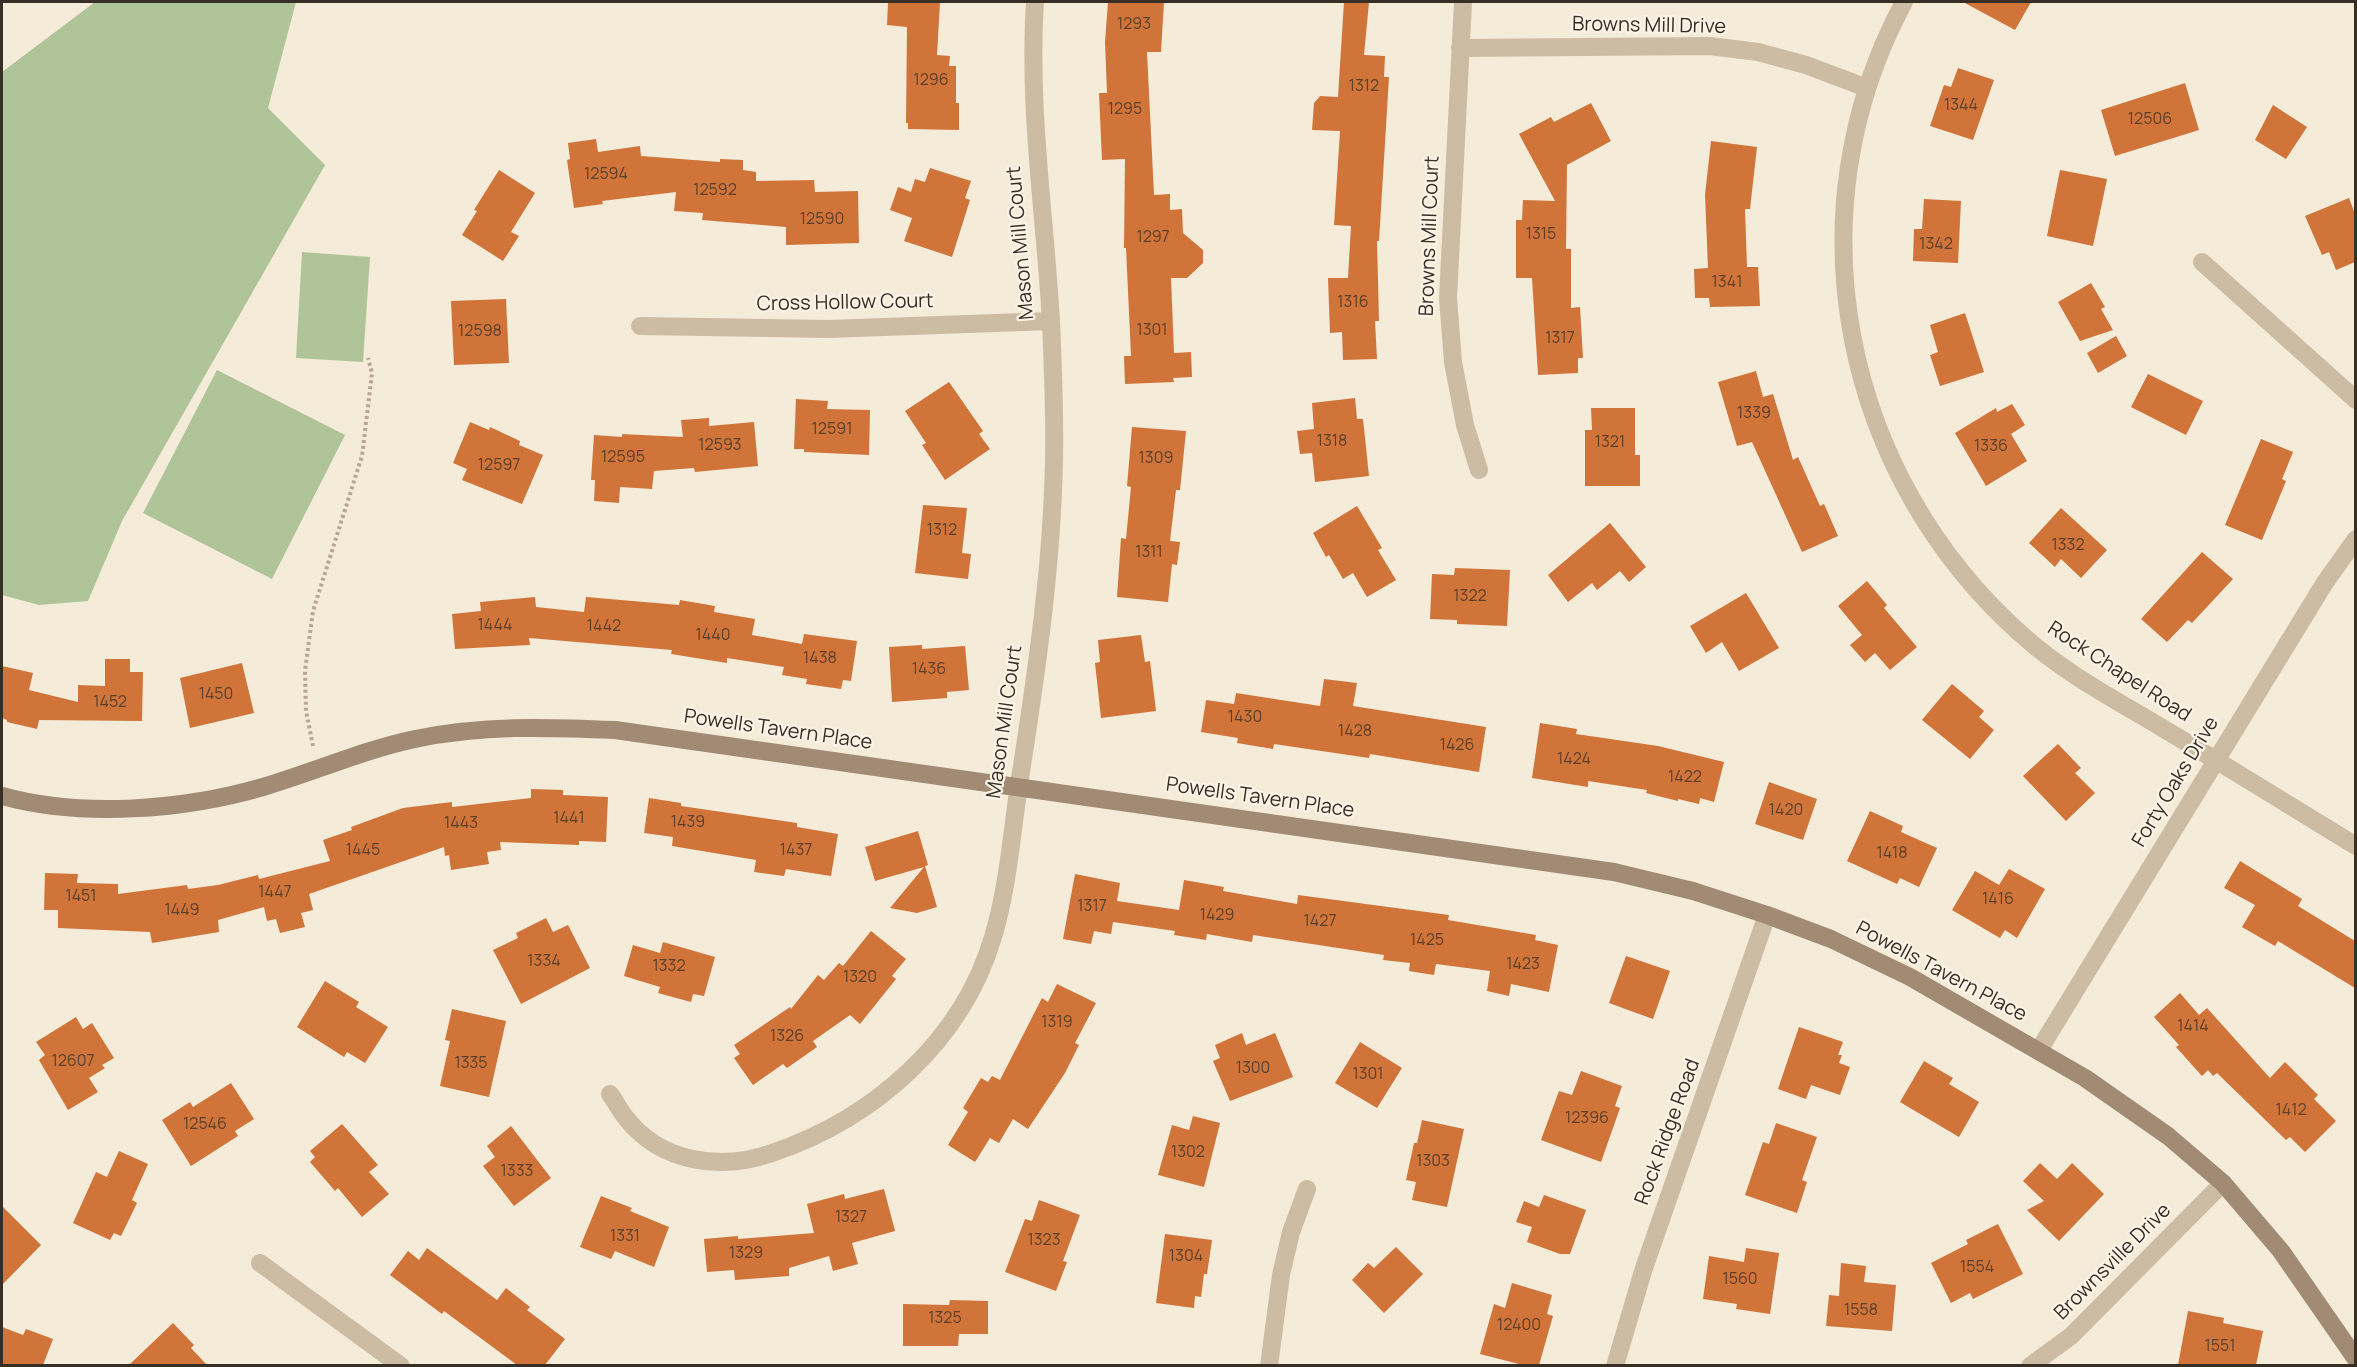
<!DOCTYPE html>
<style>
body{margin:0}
#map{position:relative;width:2357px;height:1367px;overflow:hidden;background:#f4ebd9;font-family:Manrope,sans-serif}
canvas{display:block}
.frame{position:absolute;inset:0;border:3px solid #372e26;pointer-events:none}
</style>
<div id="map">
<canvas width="2357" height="1367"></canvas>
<div class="frame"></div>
</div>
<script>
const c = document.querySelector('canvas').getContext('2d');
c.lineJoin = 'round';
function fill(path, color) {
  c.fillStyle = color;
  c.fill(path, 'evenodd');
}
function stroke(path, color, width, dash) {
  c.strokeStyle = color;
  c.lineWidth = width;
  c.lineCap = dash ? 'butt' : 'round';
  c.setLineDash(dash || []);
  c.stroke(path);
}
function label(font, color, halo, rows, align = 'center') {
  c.font = font + ' Manrope,sans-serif';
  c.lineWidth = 4.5;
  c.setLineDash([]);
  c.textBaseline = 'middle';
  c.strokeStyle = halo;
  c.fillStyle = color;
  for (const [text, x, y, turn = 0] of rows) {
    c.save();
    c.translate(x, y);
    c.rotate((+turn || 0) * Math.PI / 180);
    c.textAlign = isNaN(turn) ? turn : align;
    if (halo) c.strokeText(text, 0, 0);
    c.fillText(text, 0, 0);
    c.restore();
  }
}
const green = new Path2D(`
 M95,2H296L268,108L325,165L122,521L88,601L39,605L2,595V72Z
 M302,252L370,257L363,362L296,358Z
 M217,370L345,435L272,579L143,513Z`);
const building = new Path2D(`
 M888,2H940L937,55L950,56L949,66H956V103H959V130L908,129V123H906L907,27L887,25Z
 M1108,2H1164L1161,52H1147L1154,195L1170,194V210L1182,209L1183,233L1203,250V263L1187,278H1171L1174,353L1191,352L1192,377L1173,378L1174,382L1125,384L1124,356H1131L1126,248H1124L1125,159L1102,160L1099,93H1107L1105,42Z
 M1344,2H1369L1364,55L1385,56L1384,77H1389L1379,241H1377L1379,321H1375L1377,359L1343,360L1342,332L1330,333L1328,278H1348L1351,226L1334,225L1340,131L1312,130L1314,103L1320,96L1338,97Z
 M1963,2H2031L2015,30Z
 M1958,68L1994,80L1973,140L1930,126L1944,85L1951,87Z
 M2185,83L2199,130L2115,156L2101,110Z
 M1591,103L1611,141L1567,165L1566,249H1571V308L1580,307L1583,358H1578V373L1538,375L1532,278H1516V220H1522L1523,200L1555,201L1519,134L1551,117L1554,122Z
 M2273,105L2307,127L2286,159L2255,140Z
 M596,139L598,152L640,146L641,156L720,162V159L743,160V170L756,172V181L814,180L815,192L858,191L859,243L786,245V227L702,220L703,213L674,211L676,192L602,201L603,204L574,208L567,160L570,159L568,143Z
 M1711,141L1757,147L1750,209H1745L1747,267H1758L1760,306L1710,307L1709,298H1695L1694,269L1708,268L1705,195Z
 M930,168L971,181L965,198L970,200L952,257L904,241L912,218L890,210L898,187L911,192L915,179L925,182Z
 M499,170L535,193L511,232L519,236L503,261L462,235L477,211L474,210Z
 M2060,170L2107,179L2093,246L2047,236Z
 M2349,198L2355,214V262L2336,270L2329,252L2322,255L2305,216Z
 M1924,199L1961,201L1958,263L1913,261L1914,229H1922Z
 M2091,283L2105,307L2101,309L2113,330L2080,341L2058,302Z
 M506,299L509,363L454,365L451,301Z
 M1965,313L1984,372L1940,386L1930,355L1938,352L1930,325Z
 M2116,336L2127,356L2098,373L2087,353Z
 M1756,371L1763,397L1773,394L1793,460L1798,457L1820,506L1824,504L1838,536L1802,552L1752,442L1737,446L1718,382Z
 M2148,374L2203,401L2186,435L2131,407Z
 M949,382L983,431L979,434L990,449L945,480L922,445L926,443L905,411Z
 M1355,398L1357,419H1363L1369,476L1315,482L1312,453L1300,454L1297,431L1314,429L1312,403Z
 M796,399L828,401L827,409L870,410L869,455L804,452V449H794Z
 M2012,404L2025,425L2011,434L2027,461L1986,486L1955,433L1996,408L1997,412Z
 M1591,408H1635V455H1640V486H1585V430H1592Z
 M709,418V426L754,422L758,466L695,472L694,468L654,471L652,489L620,487L619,503L594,501L595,480H591L594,435L622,437V434L683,437L681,420Z
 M470,422L489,430L490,427L520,441L519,445L543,455L522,504L462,480L467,469L453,463Z
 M1132,427L1186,431L1180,490H1176L1170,541L1180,542L1177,565L1172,564L1168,602L1117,597L1121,538L1126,539L1131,487L1127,486Z
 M2261,439L2293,452L2282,479L2286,481L2262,540L2225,525Z
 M923,505L967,508L962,553L971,554L968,579L915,573Z
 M1357,506L1382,548L1378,550L1396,580L1367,597L1353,573L1343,579L1329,555L1326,557L1313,533Z
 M2061,508L2107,550L2081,578L2061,559L2055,567L2029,543Z
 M1610,523L1646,567L1629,582L1620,571L1597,590L1592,583L1568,602L1548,575Z
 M2202,552L2233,579L2192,623L2188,620L2167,642L2141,619Z
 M1455,568L1510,570L1507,626L1457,624V620L1430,619L1432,574L1454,575Z
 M1867,581L1887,605L1884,608L1917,647L1890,670L1875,653L1865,662L1850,645L1862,635L1838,606Z
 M1746,593L1779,648L1739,671L1722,642L1706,653L1690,626Z
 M535,597L536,607L584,612L586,597L679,605L680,600L715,606L714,612L755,619L752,635L802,644L804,634L857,641L851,681L843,680L841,689L806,684L807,679L782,675L784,667L727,658V663L671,654L672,650L529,638L530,645L455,649L452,614L481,611L480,602Z
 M1141,635L1145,662L1150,661L1156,711L1101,718L1095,663L1100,662L1098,640Z
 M922,645V649L965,646L969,690L947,692V698L892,702L889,647Z
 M105,659H130V672H143L142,721L39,720L37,729L7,722V720L2,718V666L33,673L29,690L78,702V685L105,686Z
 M242,663L254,713L190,728L180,678Z
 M1324,679L1357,683L1353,706L1486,727L1479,772L1370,754L1369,758L1274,744L1273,749L1237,743L1238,738L1201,732L1206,700L1234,704L1236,693L1320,706Z
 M1952,684L1984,711L1979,717L1994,730L1970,759L1922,720Z
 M1540,723L1577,729L1576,734L1658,746L1724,762L1714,802L1700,798L1699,804L1678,799V801L1646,793L1647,790L1588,781V787L1532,778Z
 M2058,744L2081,768L2075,773L2095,793L2066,821L2023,776Z
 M1769,782L1817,799L1803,840L1755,824Z
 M531,789L563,790V795L608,797L606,842L579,841V845L500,842L501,850L487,852L489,864L451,870L449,855L445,856L444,847L309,894L313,910L301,913L305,927L280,933L276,919L267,921L264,907L218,920L219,932L152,943L150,932L58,928V910H44L45,873L78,874L77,883L118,884V894L187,885L188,889L218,885L258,875L259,879L330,861L323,840L352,830L351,827L403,808L452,802V807L531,798Z
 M649,798L681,803V806L797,823V827L838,834L831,876L786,869L784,876L754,872L756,860L672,846L673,837L644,833Z
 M1870,811L1903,826L1901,832L1937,848L1919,887L1900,878L1897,884L1847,861Z
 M918,831L928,865L925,866L937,907L917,913L890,908L924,867L875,881L865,847Z
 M2240,861L2302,899L2298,906L2355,941V988L2278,941L2275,946L2242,927L2255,905L2224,888Z
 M2009,869L2045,889L2017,938L2005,930L2000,938L1952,910L1975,871L1999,885Z
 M1075,874L1120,883L1117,901L1179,910L1184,880L1224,887L1223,891L1297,904L1298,895L1449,915L1448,920L1536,935L1535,940L1558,945L1549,992L1511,984L1509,996L1487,991L1490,971L1436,964L1434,975L1409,971L1410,963L1383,960L1384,955L1253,935L1252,942L1207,934L1206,940L1174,935L1175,931L1113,922L1111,934L1094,931L1091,944L1063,939Z
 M546,918L553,932L568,925L590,968L521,1004L493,950L518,938L516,933Z
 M871,931L906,959L892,976L896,979L860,1024L850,1015L813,1041L817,1047L787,1068L783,1064L753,1085L734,1058L740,1054L734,1045L790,1007L791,1009L818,975L824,980L839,963L843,966Z
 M663,942L715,957L704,996L693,994L691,1002L658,993L660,987L624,976L633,945L660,953Z
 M1626,956L1670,971L1653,1019L1609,1003Z
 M325,981L359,1002L356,1007L388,1027L365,1063L347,1052L344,1057L297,1027Z
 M1057,984L1096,1003L1075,1043L1079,1045L1065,1073L1028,1129L1013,1119L999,1143L990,1138L975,1162L948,1145L968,1112L963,1108L981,1078L988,1082L992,1076L1000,1080L1042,998L1048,1002Z
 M2180,993L2199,1015L2207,1008L2270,1078L2285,1062L2318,1095L2314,1099L2336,1121L2305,1152L2290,1137L2286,1140L2217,1073L2213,1076L2208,1070L2202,1076L2176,1047L2179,1045L2154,1017Z
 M452,1009L506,1021L489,1097L440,1086L450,1041L445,1040Z
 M76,1017L83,1029L92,1023L114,1058L102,1065L105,1068L89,1078L98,1092L68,1110L39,1060L45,1055L36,1042Z
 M1799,1027L1843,1042L1838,1055H1842L1839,1063L1850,1067L1840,1095L1811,1085L1806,1099L1778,1089Z
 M1242,1033L1246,1045L1275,1033L1293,1077L1230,1101L1213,1061L1220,1058L1215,1045Z
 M1360,1042L1402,1068L1377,1108L1335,1083Z
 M1924,1061L1953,1078L1949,1084L1979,1102L1959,1137L1900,1102Z
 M1581,1071L1622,1086L1615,1106L1620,1108L1601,1162L1541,1140L1559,1091L1572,1095Z
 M231,1083L254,1119L235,1131L238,1136L191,1166L162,1120L190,1102L193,1107Z
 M1193,1116L1220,1123L1204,1187L1158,1175L1172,1125L1189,1130Z
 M1422,1120L1464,1129L1447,1207L1412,1200L1416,1182L1406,1180L1414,1143H1417Z
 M1776,1123L1817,1137L1802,1180L1807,1182L1797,1213L1745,1195L1763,1142L1769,1144Z
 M342,1124L378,1165L369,1172L389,1194L362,1217L338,1188L335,1191L310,1162L315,1157L310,1151Z
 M511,1126L551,1178L514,1206L483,1166L495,1157L487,1146Z
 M119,1151L148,1164L132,1200L137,1203L121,1236L114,1233L110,1240L73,1223L96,1172L107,1177Z
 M2040,1163L2057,1179L2072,1163L2104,1194L2059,1241L2027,1210L2044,1201L2023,1181Z
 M884,1189L895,1231L852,1243L858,1264L833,1271L829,1256L789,1268V1276L735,1280L734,1270L707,1272L704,1239L738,1236V1239L814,1233L807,1204L844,1194L845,1199Z
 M1544,1195L1586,1210L1570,1254H1560L1527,1242L1532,1227L1516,1222L1524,1201L1539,1207Z
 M601,1196L632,1208L630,1211L669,1227L654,1267L615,1251L611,1259L580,1247Z
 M1039,1200L1080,1215L1063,1261L1067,1262L1056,1291L1005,1272L1025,1219L1032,1221Z
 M2,1206L41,1245L2,1285Z
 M1998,1224L2023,1274L1973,1299L1970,1293L1951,1303L1931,1263L1968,1244L1966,1240Z
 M1165,1234L1212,1240L1207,1274H1204L1201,1297L1195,1296L1194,1308L1156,1303Z
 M1396,1247L1423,1274L1384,1313L1352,1280L1368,1263L1374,1268Z
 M427,1248L497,1300L506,1288L530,1307L527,1310L565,1339L545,1365H517L444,1311L442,1314L390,1275L408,1251L419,1260Z
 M1746,1248L1779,1253L1770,1314L1736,1309L1737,1304L1703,1299L1709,1256L1744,1262Z
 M1841,1263L1866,1266L1864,1282L1896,1285L1892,1331L1826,1326L1829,1295L1839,1296Z
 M1512,1283L1552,1295L1547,1314L1553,1316L1539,1365H1523L1480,1354L1494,1304L1505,1308Z
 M950,1300L988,1301V1334H959L958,1346H903V1304L949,1305Z
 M2188,1311L2224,1318L2223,1323L2263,1331L2256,1365H2178Z
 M173,1323L194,1345L191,1348L207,1365H129Z
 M2,1327L23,1335L26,1329L53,1339L43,1365H2Z`);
const path = new Path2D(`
 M313,746L306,711L305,671L313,611L362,456L372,373L368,358`);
const street = new Path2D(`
 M1463,2L1448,298L1453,362L1465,425L1479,470
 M1904,2C1789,215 1843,476 2022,635C2064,673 2116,700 2164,729C2228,767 2292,807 2356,846
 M1460,48L1710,46L1758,52L1806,65L1867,88
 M2202,262L2356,400
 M640,326L828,329L1051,321
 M2039,1050L2324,584L2356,539
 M610,1094C616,1102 620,1111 626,1118C661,1163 721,1171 772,1153C873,1119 962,1042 993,937C1009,884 1012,827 1021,772C1037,669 1052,565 1054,460C1055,415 1053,368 1051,322C1045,215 1028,109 1035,2
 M260,1263L401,1366
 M1269,1366L1281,1275L1291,1232L1307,1189
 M1615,1366L1643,1271L1767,915
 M2030,1366L2071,1336L2223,1183`);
const secondary = new Path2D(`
 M2,796C82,818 184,810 263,787C314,772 363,750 415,739C481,725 548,727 615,730L1614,872L1693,891L1767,915L1831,939L1910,977L2085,1078L2168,1136L2223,1183L2281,1251L2356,1359`);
const numberNames = [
 ["1293",1134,25],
 ["1296",931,81],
 ["1312",1364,87],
 ["1344",1961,106],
 ["1295",1125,110],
 ["12506",2150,120],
 ["12594",606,175],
 ["12592",715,191],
 ["12590",822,220],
 ["1315",1541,235],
 ["1297",1153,238],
 ["1342",1936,245],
 ["1341",1727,283],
 ["1316",1353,303],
 ["1301",1152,331],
 ["12598",480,332],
 ["1317",1560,339],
 ["1339",1754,414],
 ["12591",832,430],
 ["1318",1332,442],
 ["1321",1610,443],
 ["12593",720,446],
 ["1336",1991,447],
 ["12595",623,458],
 ["1309",1156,459],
 ["12597",499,466],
 ["1312",942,531],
 ["1332",2068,546],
 ["1311",1149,553],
 ["1322",1470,597],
 ["1444",495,626],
 ["1442",604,627],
 ["1440",713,636],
 ["1438",820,659],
 ["1436",929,670],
 ["1450",216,695],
 ["1452",110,703],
 ["1430",1245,718],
 ["1428",1355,732],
 ["1426",1457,746],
 ["1424",1574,760],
 ["1422",1685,778],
 ["1420",1786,811],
 ["1441",569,819],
 ["1439",688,823],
 ["1443",461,824],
 ["1445",363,851],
 ["1437",796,851],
 ["1418",1892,854],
 ["1447",275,893],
 ["1451",81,897],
 ["1416",1998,900],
 ["1317",1092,907],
 ["1449",182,911],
 ["1429",1217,916],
 ["1427",1320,922],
 ["1425",1427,941],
 ["1334",544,962],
 ["1423",1523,965],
 ["1332",669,967],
 ["1320",860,978],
 ["1319",1057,1023],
 ["1414",2193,1027],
 ["1326",787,1037],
 ["12607",73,1062],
 ["1335",471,1064],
 ["1300",1253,1069],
 ["1301",1368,1075],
 ["1412",2291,1111],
 ["12396",1587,1119],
 ["12546",205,1125],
 ["1302",1188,1153],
 ["1303",1433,1162],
 ["1333",517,1172],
 ["1327",851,1218],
 ["1331",625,1237],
 ["1323",1044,1241],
 ["1329",746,1254],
 ["1304",1186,1257],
 ["1554",1977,1268],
 ["1560",1740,1280],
 ["1558",1861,1311],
 ["1325",945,1319],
 ["12400",1519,1326],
 ["1551",2220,1347]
];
const streetNames = [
 ["Browns Mill Drive",1649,26,1],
 ["Browns Mill Court",1430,236,-88],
 ["Mason Mill Court",1021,243,-95],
 ["Cross Hollow Court",845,303,-1],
 ["Rock Chapel Road",2119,672,33],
 ["Mason Mill Court",1005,722,-82],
 ["Powells Tavern Place",778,730,8],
 ["Forty Oaks Drive",2176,782,-59],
 ["Powells Tavern Place",1260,798,8],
 ["Powells Tavern Place",1941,972,28],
 ["Rock Ridge Road",1668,1132,-70],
 ["Brownsville Drive",2113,1262,-45]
];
fill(green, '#afc498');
fill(building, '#d0743a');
stroke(path, '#b9a68e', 4, [3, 3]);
stroke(street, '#cdbca4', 18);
stroke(secondary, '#a18b75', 18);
label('16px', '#5d402b', null, numberNames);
label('20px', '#372e26', '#fbf4e6', streetNames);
</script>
